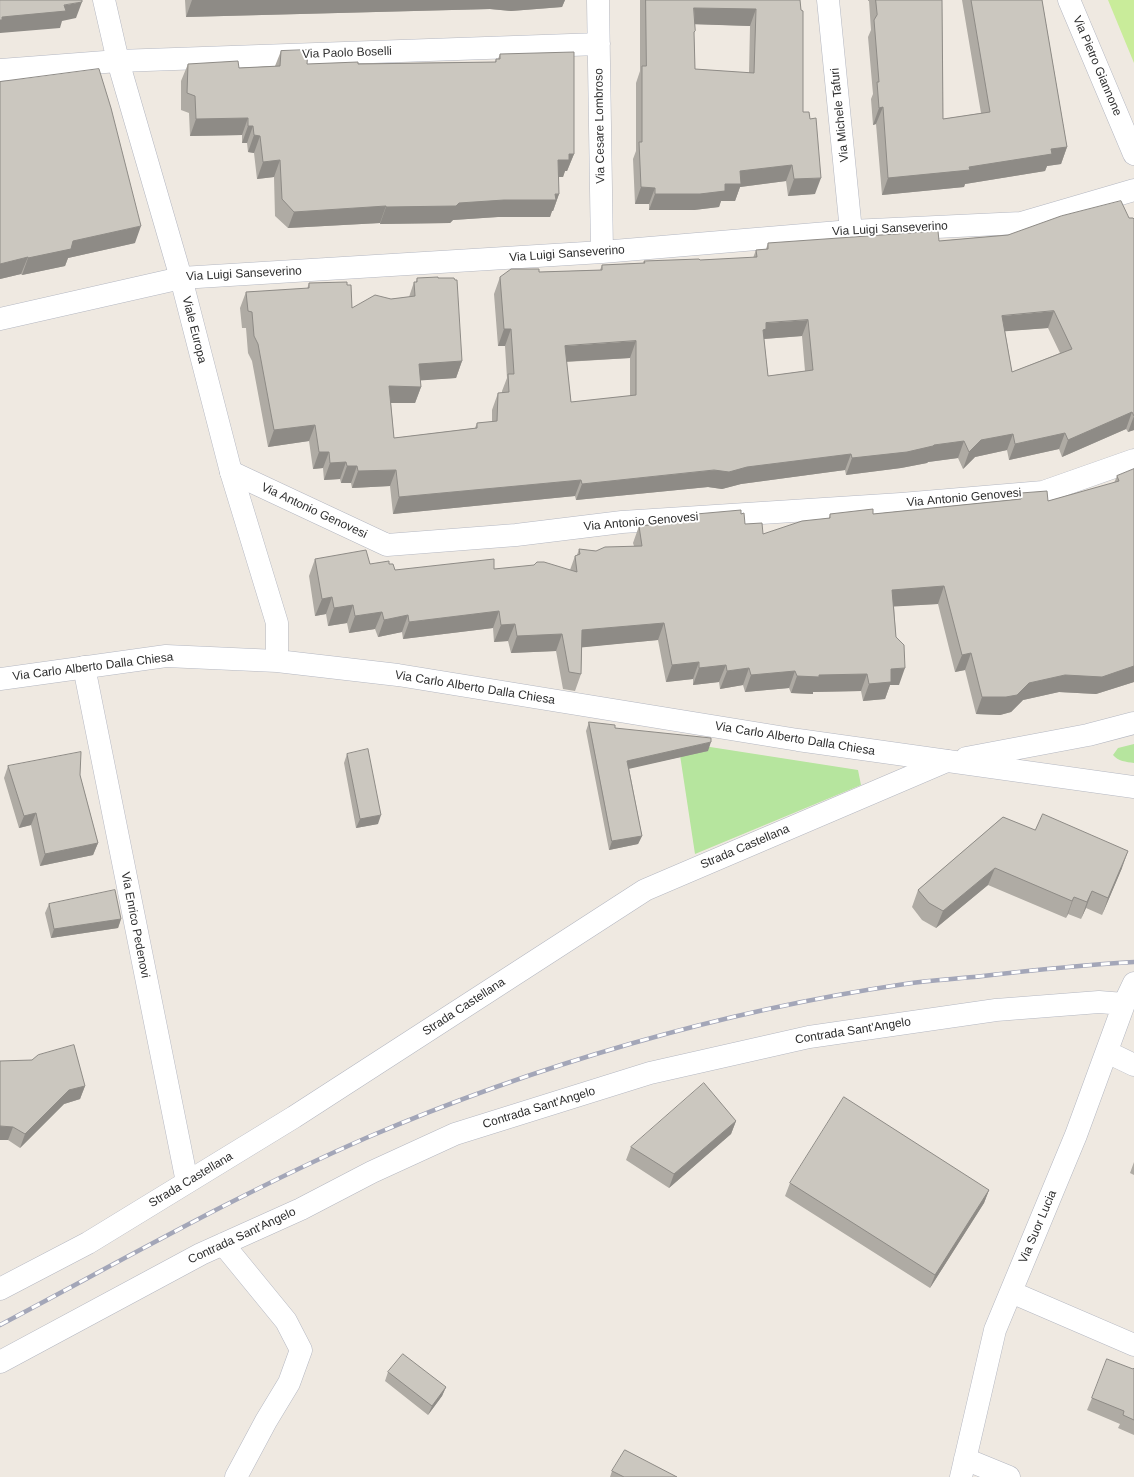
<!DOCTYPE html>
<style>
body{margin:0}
canvas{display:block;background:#efe9e1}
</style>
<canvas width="1134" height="1477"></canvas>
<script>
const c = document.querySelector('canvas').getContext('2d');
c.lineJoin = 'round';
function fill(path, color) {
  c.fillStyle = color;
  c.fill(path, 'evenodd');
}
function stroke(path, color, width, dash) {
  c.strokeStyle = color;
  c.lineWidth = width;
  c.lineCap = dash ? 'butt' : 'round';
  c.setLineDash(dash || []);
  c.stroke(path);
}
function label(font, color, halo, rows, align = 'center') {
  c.font = font + ' Arial,sans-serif';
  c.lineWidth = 4;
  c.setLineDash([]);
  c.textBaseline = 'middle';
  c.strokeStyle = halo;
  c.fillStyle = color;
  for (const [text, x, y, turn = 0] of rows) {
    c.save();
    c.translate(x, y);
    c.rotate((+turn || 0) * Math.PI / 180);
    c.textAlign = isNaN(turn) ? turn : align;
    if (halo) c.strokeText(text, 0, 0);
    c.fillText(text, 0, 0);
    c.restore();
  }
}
const green = new Path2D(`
 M678,742L858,770L861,785L695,854Z
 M1134,744V763C1126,762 1118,761 1113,755L1118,748Z`);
const pitch = new Path2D(`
 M1108,0H1134V63Z`);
const minor = new Path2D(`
 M598,0L602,252
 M828,0L851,231
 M1069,0L1134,154
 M0,70L118,61L599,44
 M0,319L181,278L602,252L851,231L1021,223L1134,190
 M231,472L387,545L516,535L622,522L901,504L1043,492L1134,460
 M84,667L187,1182
 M1107,1052L1134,1065
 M223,1244L286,1321L301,1350L289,1383L266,1421L236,1477
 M0,1289L88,1243L294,1117L645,890L947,761
 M1011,1292L1134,1345
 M0,1362L201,1254L301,1209L372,1172L455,1134L650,1073L809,1037L996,1010L1099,1002L1124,1004
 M965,1459L1009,1477
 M961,1477L995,1330L1076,1135L1124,1004L1134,983`);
const tertiary = new Path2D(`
 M104,0L118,61L181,278L231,472L277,623V661
 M0,679L166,656L277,661L398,675L798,740L1134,787
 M966,758L1088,735L1134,723`);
const rail = new Path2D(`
 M0,1325C121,1261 240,1193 366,1138C536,1065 722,1011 905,984C931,980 957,979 983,976C1034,970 1084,965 1134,962`);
const wall = new Path2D(`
 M185,0H565L562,7L511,11L490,9L186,17Z
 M640,0H800L803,112L815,194L788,196L786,181L740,187L735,201H721L719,207L694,210H649V204H635L633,159L636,151V83L640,71ZM695,24L750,26L749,73L695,69L694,35Z
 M868,0H942L943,119L981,113L962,0H1042L1067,147L1061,164L1047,166L1045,171L965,184L964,187L882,195L876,124L873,125L871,99L873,94L868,37L871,30L869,1H868Z
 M281,51L307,64L495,62L496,59H498L500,54L574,154L567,171H565L563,177H558L559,194L553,211H552L550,217H498L453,220L450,223L380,224V223L288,228L275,216L274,177L257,179L254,153L248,152L247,143H242V135L190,136L189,113L181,110V81L188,64L239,68L275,66Z
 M0,82L135,243L68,258L65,266L22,275L21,274L0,279Z
 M1129,218L1134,219V430L1128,432L1126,429L1062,457L1059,449L1009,460L1007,450L975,457L963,469L958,458L928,462L927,463L901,468L846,475L845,470L741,484L722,489L708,487L576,500L575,496L393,514L390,486L352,488L351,483H341L340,479L324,480L323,468L313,469L309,441L268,447L252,361L248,353L246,328H242L240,308L246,292L307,289L309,283L347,285L352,308L391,299L409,297L414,282H416L417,278L462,361L456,378L420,380L421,387L415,403H391L394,438L475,428L477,423L492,422V410L498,393H502V391L507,378L505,346H498L494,294L500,277L539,272L600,270L602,265L643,263L644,261L700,260L753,258L756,250L766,249L768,243L939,241L1008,235ZM1048,328L1060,353L1012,372L1005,331ZM802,336L805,371L768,376L764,339ZM630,358V396L571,402L566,362Z
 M1134,469V682L1096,694L1059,692L1023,700L1011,712L1000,715L976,714L965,670L955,672L938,604L894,606L899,685H890L885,699L863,701L861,691L813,692V694L791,693L789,688L745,692L743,685L720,689L719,682L693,685V679L666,682L658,640L582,647L581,674L575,691L563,689L556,651L511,653L508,641L494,642L493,628L403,639L402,632L378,637L375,629L349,633L347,623L328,626L326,614L315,616L309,576L315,559L370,564H389L395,570L494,569L570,570L575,556L577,555L579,549L596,551L634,546L633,543L639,526L683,521L685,515L745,524L763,534L829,518L830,514H873L1019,499L1021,493L1048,501L1114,483L1117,476Z
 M589,722L615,728L708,751L629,768L642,836L638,844L609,850L586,731Z
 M347,754L378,824L356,828L344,763Z
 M8,766L80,775L98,843L93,855L40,866L31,825L19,828L4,778Z
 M1003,817L1122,868L1102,915L1086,908L1081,919L1068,914L1066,918L988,885L936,928L922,920L912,907L918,890Z
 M49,904L121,919L118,928L51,938L45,913Z
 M0,1061L85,1086L80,1099L64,1104L20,1148L8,1140Z
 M736,1121L731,1134L669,1188L626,1160L631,1147Z
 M1134,1162V1175L1130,1173Z
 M790,1183L989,1190L984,1203L930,1288L785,1196Z
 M1134,1368V1435L1118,1428L1120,1424L1087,1410L1092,1398L1133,1369Z
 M388,1372L446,1387L442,1396L428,1415L385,1381Z
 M612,1471L677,1477H610Z`);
const shadedWall = new Path2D(`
 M192,0H565L562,7L511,11L490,9L186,17Z
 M82,2L76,18L62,21L60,28L0,33V20L2,17Z
 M694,8L756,9L750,26L688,24Z
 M883,107L876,124L873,125L879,108Z
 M248,118L242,135L190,136L196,119Z
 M248,126H253L247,143H242Z
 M254,135L260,136L254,153L248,152Z
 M1067,147L1061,164L1047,166L1045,171L965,184L964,187L882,195L888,178L969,167L1051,149Z
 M569,154H574L567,171H565L563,177H552L558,160Z
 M280,160L274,177L257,179L263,162Z
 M792,165L786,181L740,187L735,201H721L719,207L694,210H649L655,194L725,184L740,171Z
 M821,178L815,194L788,196L794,179Z
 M641,187L655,188L649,204H635Z
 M559,194L553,211H552L550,217H498L453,220L450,223L380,224L386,207L459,203Z
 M386,206L380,223L288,228L294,212Z
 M141,226L135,243L68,258L65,266L22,275L28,258L73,241Z
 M28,257L21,274L0,279V264Z
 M1054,311L1048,328L996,332L1002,316Z
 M808,320L802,336L763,339V330L766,323Z
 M504,329H511L505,346H498Z
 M636,341L630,358L559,362L565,346Z
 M462,361L456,378L413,381L419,364Z
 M389,386L421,387L415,403H383Z
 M1132,412L1126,429L1062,457L1068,440Z
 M1134,416V430L1128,432Z
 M315,425L309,441L268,447L274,430Z
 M1065,433L1059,449L1009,460L1015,444Z
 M1013,434L1007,450L975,457L963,469L969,452L981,440Z
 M964,441L958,458L928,462L927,463L901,468L846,475L852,458L934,445Z
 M319,452H329L323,468L313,469Z
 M851,454L845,470L741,484L722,489L708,487L576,500L582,484L747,467Z
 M346,462L340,479L324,480L330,463Z
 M347,466H357L351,483H341Z
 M396,470L390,486L352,488L358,471Z
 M581,480L575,496L393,514L399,497Z
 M944,586L938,604L886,607L892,590Z
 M332,597L326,614L315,616L322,599Z
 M353,605L347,623L328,626L334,608Z
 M499,611L493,628L403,639L409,622Z
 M382,612L375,629L349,633L355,616Z
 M408,615L402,632L378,637L384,620Z
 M664,623L658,640L576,648L582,630Z
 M515,624L508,641L494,642L501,625Z
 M562,634L556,651L511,653L517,636Z
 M971,653L965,670L955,672L962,655Z
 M699,662L693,679L666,682L672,665Z
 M726,665L719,682L693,685L699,668Z
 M1134,666V682L1096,694L1059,692L1023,700L1011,712L1000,715L976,714L982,697L1029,683L1065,675Z
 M749,668L743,685L720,689L727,671Z
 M905,668L899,685H890L885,699L863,701L869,684L891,669Z
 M795,671L789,688L745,692L751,675Z
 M867,674L861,691L813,692V694L791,693L797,676L819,675Z
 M711,742L708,751L624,770L627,761Z
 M36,813L31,825L19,828L24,816Z
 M381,815L378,824L356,828L360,819Z
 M642,836L638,844L609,850L612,841Z
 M98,843L93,855L40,866L45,854Z
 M1128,851L1122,868L1102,915L1108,898Z
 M995,868L988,885L936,928L943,911Z
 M1092,891L1086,908L1081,919L1087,902Z
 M1074,897L1068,914L1066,918L1072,901Z
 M121,919L118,928L51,938L54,929Z
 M85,1086L80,1099L64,1104L20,1148L25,1134L69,1090Z
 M736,1121L731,1134L669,1188L674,1174Z
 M0,1126L13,1127L8,1140H0Z
 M989,1190L984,1203L930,1288L935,1275Z
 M446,1387L442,1396L428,1415L432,1406Z`);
const building = new Path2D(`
 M0,0H82V2L64,5L66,11L2,17V20H0Z
 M646,0H800L801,10L803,11V112H809L810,119L816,118L821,178L794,179L792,165L740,171L741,184H725V191L700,194H655V188L641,187L639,142H642V66H646ZM694,8L756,9L754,73L695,69L694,32L695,31Z
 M876,0H942L943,119L990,112L971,0H1042L1067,147L1051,149L1052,154L969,167L970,170L888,178L883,107L879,108L877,82H879L874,20L877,15Z
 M308,50L307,64L358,62V64L496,62V59H500V54L574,52V154H569V160H558L559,194H555L556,200H504L459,203L456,206L386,207V206L294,212L282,199L280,160L263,162L260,136L254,135L253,126H248V118L196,119L195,96L187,93L188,64L238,61L239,68L280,66L281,51Z
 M99,69L111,108L141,226L73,241L71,249L28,258V257L0,264V82Z
 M1121,201L1129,218H1133L1134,219V416L1132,412L1068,440L1065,433L1015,444L1013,434L981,440L969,452L964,441L934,445L933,446L907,452L852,458L851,454L747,467L729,472L714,470L582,484L581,480L399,497L396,470L358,471L357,466H347L346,462L330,463L329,452H319L315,425L274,430L258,344L254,336L252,312L248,311L246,292L309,288V283L347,282V285H351L352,308L375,295L391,299L415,296L414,282H417V278L438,277V278H454L455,280H457L462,361L419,364L421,387L389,386L394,438L477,428V423L497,421L498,393L509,392L508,374H514L511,329H504L500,277L511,269H539V272L602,270V265L645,263L644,261L699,259L700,260L757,257L756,250L768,249V243L938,231L939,241L1008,235L1061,216ZM1054,311L1072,349L1012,372L1002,316ZM808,320L813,370L768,376L763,330L766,329V323ZM636,341V395L571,402L565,346Z
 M1134,469V666L1102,677L1065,675L1029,683L1017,695L1006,697H982L971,653L962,655L944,586L892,590L896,637L904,645L905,668L891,669V682L869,684L867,674L819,675V677L797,676L795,671L751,675L749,668L727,671L726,665L699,668V662L672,665L664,623L582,630L581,674L569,672L562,634L517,636L515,624L501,625L499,611L409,622L408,615L384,620L382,612L355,616L353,605L334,608L332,597L322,599L315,559L366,550L370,564L389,561V564H393L395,570L494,559V569L534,565L537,562H544L577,572L575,556L580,554L579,549L596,551L605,547L642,546L639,526L685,521V515L741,510V514L744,513L745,524L762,523L763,534L802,521L830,518V514L873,509V514L1021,499V493L1047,491L1048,501L1119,481L1117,476Z
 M589,722L615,725V728L711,738V742L627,761L642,836L612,841Z
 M368,749L381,815L360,819L347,754Z
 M81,752L80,775L98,843L45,854L36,813L24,816L8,766Z
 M1043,814L1128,851L1108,898L1092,891L1087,902L1074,897L1072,901L995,868L943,911L929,903L918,890L1003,817L1035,830Z
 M115,890L121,919L54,929L49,904Z
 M74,1045L85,1086L69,1090L25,1134L13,1127L0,1126V1061L32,1060L38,1055Z
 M704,1083L736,1121L674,1174L631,1147Z
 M844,1097L989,1190L935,1275L790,1183Z
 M403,1354L446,1387L432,1406L388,1372Z
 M1107,1359L1133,1369L1134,1368V1420L1123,1415L1124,1411L1092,1398Z
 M625,1450L677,1477H624L612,1471Z`);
const streetNames = [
 ["Via Paolo Boselli",347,53,-2],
 ["Via Pietro Giannone",1097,66,67],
 ["Via Michele Tafuri",840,115,-96],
 ["Via Cesare Lombroso",600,126,-91],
 ["Via Luigi Sanseverino",890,229,-3],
 ["Via Luigi Sanseverino",567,254,-4],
 ["Via Luigi Sanseverino",244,274,-3],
 ["Viale Europa",194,330,76],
 ["Via Antonio Genovesi",964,498,-5],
 ["Via Antonio Genovesi",314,511,25],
 ["Via Antonio Genovesi",641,522,-5],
 ["Via Carlo Alberto Dalla Chiesa",93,667,-7],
 ["Via Carlo Alberto Dalla Chiesa",475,688,9],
 ["Via Carlo Alberto Dalla Chiesa",795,739,9],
 ["Strada Castellana",745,847,-23],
 ["Via Enrico Pedenovi",135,925,79],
 ["Strada Castellana",464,1007,-33],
 ["Contrada Sant'Angelo",853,1031,-9],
 ["Contrada Sant'Angelo",539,1108,-17],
 ["Strada Castellana",191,1180,-31],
 ["Via Suor Lucia",1038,1227,-67],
 ["Contrada Sant'Angelo",242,1236,-25]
];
fill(green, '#b6e59e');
fill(pitch, '#c9ec9a');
stroke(minor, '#b4b7c1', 23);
stroke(tertiary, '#b4b7c1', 23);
stroke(minor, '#fff', 22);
stroke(tertiary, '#fff', 22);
stroke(rail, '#a3a6b8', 4.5);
stroke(rail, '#fff', 3, [9]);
fill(wall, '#afaba4');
fill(shadedWall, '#8e8b86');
fill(building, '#cbc7bf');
stroke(building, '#8e8b86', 1);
label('12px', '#2e2e2e', '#fff', streetNames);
</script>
